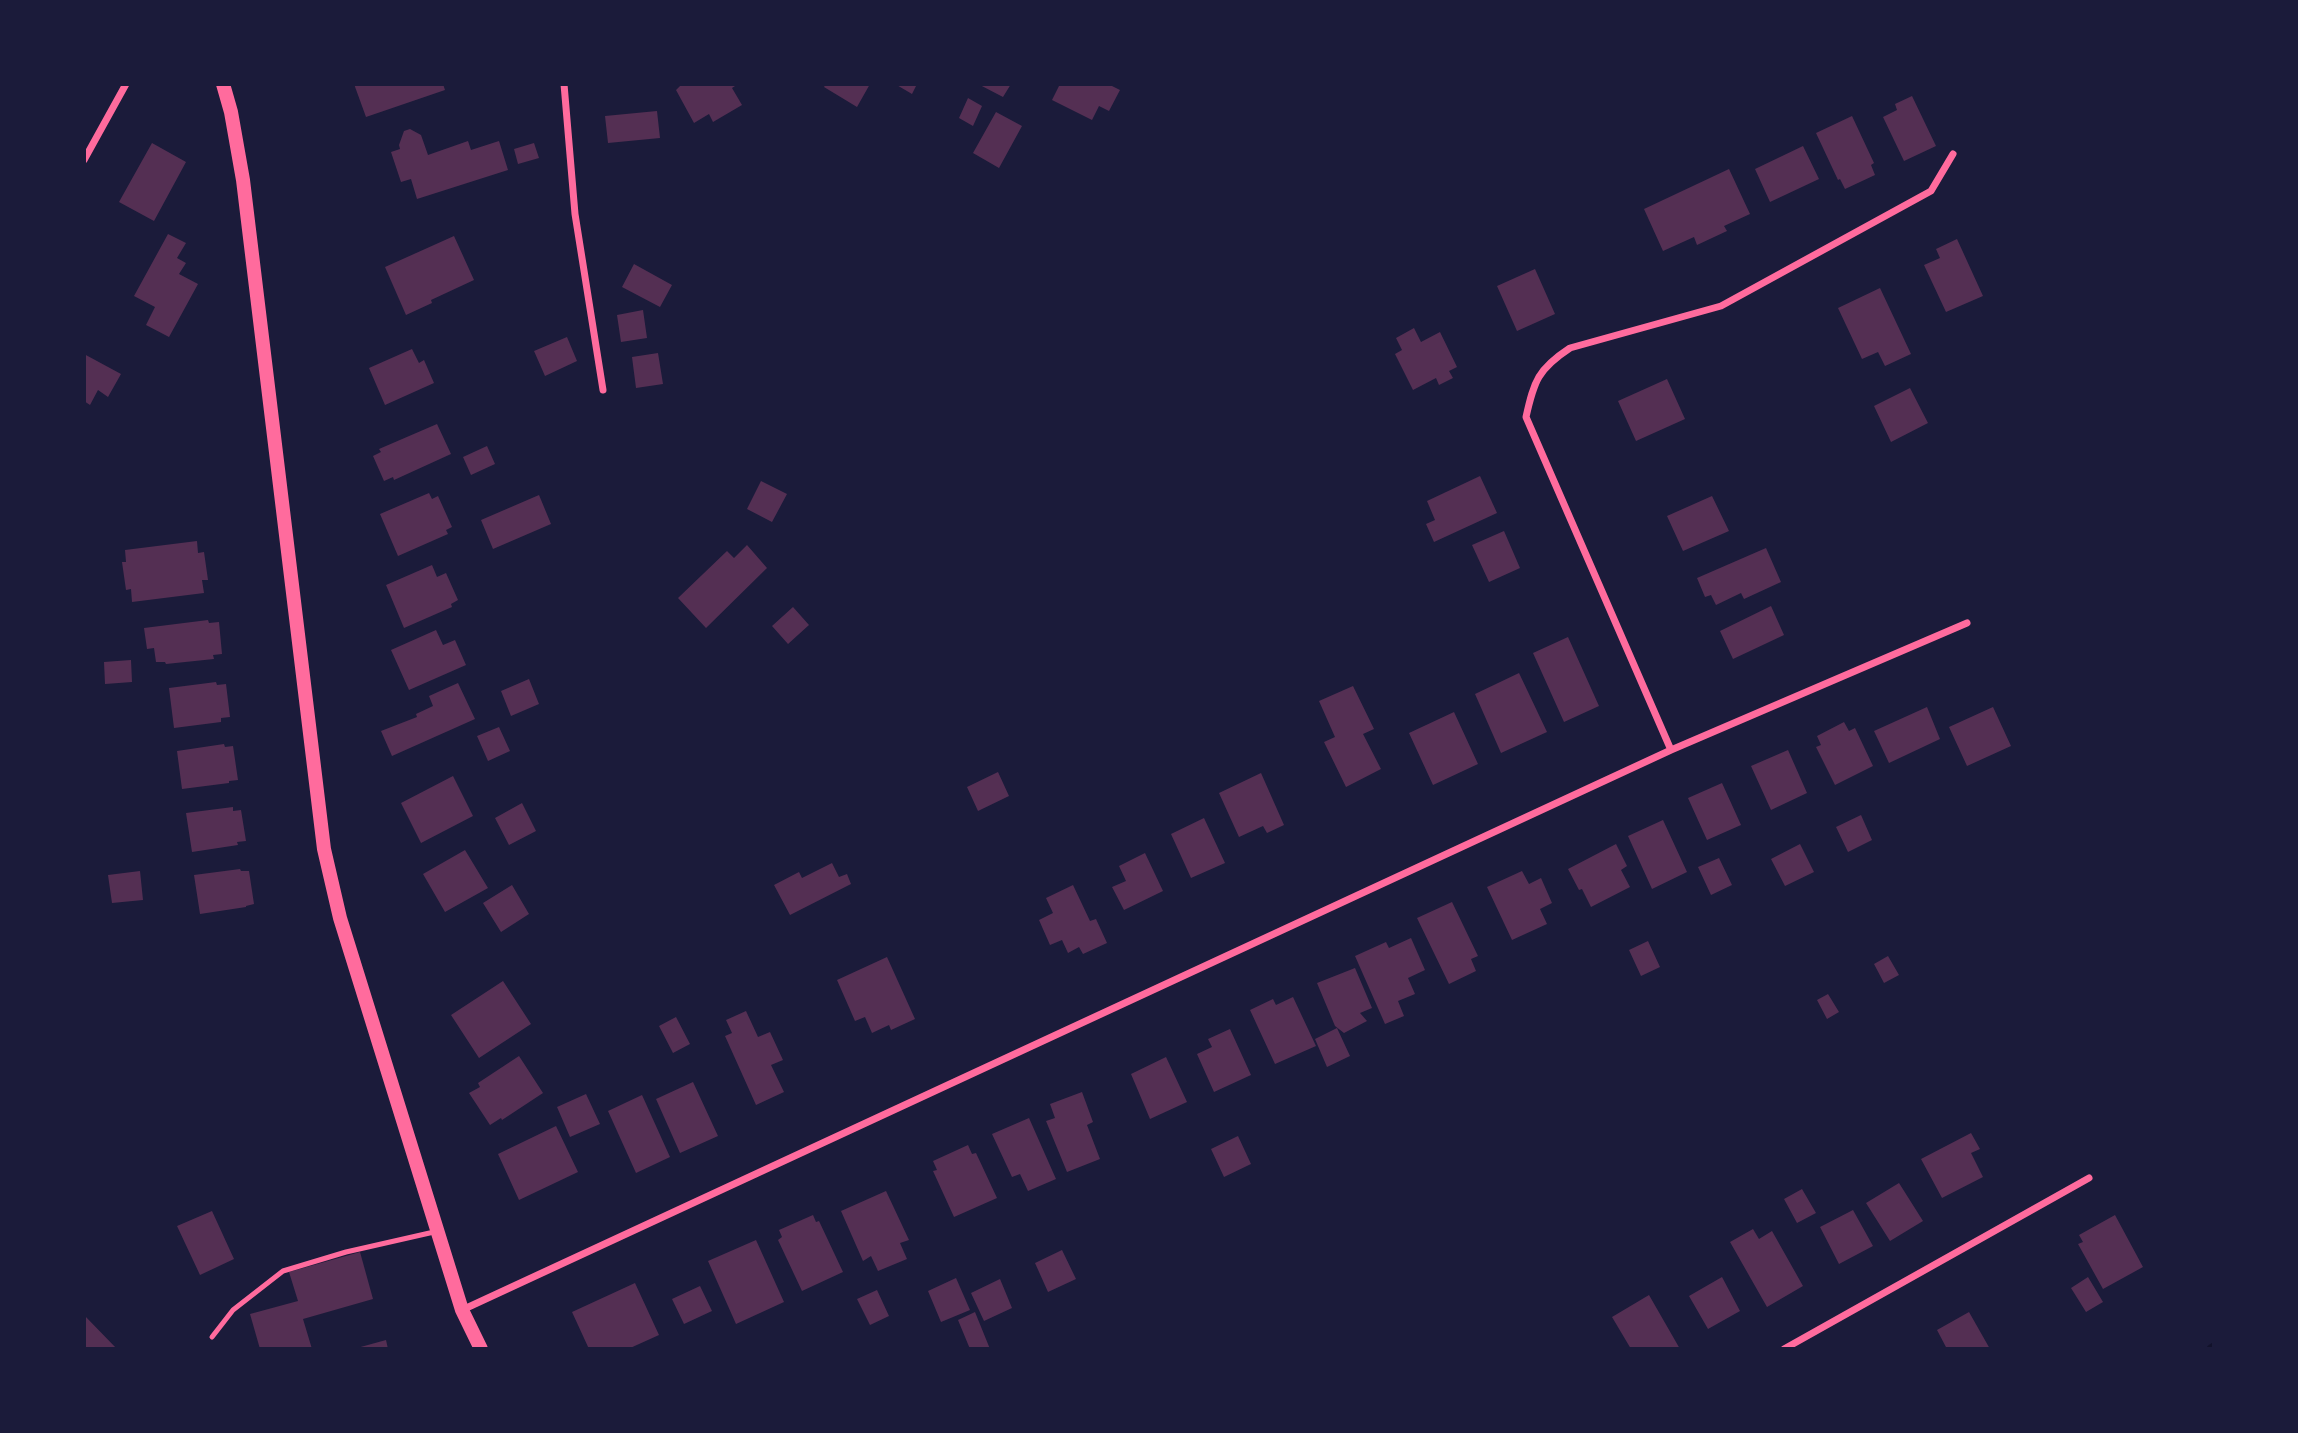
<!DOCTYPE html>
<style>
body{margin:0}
#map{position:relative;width:2298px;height:1433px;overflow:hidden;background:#1b1b3a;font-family:"PT Sans",sans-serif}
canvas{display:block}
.frame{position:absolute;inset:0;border:86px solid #1b1b3a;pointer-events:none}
</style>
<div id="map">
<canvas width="2298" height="1433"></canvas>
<div class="frame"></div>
</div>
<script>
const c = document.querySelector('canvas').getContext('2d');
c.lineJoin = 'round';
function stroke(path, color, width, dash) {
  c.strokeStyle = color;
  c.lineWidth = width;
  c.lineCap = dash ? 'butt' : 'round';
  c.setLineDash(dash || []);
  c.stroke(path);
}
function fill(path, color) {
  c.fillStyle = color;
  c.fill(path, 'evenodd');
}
const stream = new Path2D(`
 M2211,1349L2214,1347`);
const building = new Path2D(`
 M354,84H443L445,90L366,117Z
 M682,84H738L732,88L742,105L713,122L709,114L694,123L676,90Z
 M826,84H870L857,107L824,87Z
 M895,84H917L912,94Z
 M978,84H1011L1003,97Z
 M1060,84H1108L1120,90L1109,111L1099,106L1092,120L1052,100Z
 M1912,96L1936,146L1904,161L1883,117L1897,110L1895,104Z
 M968,98L982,106L973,126L959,118Z
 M657,111L660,138L608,143L605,116Z
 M996,112L1022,126L999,168L973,153Z
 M1852,116L1874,163L1871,165L1875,175L1845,189L1840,179L1838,180L1816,133Z
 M410,129L421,135L428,155L468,141L471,150L499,141L508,170L417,199L411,179L401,182L391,152L400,149L399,145L404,131Z
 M152,143L186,162L154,221L119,202Z
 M534,143L539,158L518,164L514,149Z
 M1803,146L1819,179L1770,202L1755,169Z
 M1729,169L1750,214L1724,226L1727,231L1697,245L1694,237L1663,251L1644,209Z
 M168,234L186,243L177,258L186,263L179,274L198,284L169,337L146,325L155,307L134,296Z
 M454,236L474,280L431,300L432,303L406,315L385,267Z
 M1957,239L1983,296L1946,312L1924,265L1940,258L1936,249Z
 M634,264L672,285L660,307L622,287Z
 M1535,269L1555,314L1517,331L1497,286Z
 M1880,288L1911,354L1885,366L1878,352L1862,359L1838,308Z
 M643,310L647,338L621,342L617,315Z
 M1414,328L1421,342L1440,332L1457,367L1449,371L1453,378L1439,385L1436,378L1413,390L1395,354L1402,350L1396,338Z
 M567,337L577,361L545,376L534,351Z
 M412,349L419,363L424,360L434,383L385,405L369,368Z
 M658,353L663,384L636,388L632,357Z
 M84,354L121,374L108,397L98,390L90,405L84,401Z
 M1667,379L1685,419L1636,441L1618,401Z
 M1910,388L1928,423L1891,442L1874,406Z
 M437,424L451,454L394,480L393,477L384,481L373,456L381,452L379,449Z
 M487,446L495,464L471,475L463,457Z
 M1480,476L1497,513L1434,542L1426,524L1435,520L1427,501Z
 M761,481L787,494L772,522L747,509Z
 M429,493L432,499L438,496L452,527L446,530L448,534L398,556L380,514Z
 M539,495L551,524L493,549L481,520Z
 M1712,496L1729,531L1683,551L1667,516Z
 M1504,531L1520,568L1489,582L1472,545Z
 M197,541L198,553L204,552L208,580H202L204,593L132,602L131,589L126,590L122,562H126L125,550Z
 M747,545L767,568L706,628L678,598L727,551L734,558Z
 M1766,548L1781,582L1744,599L1741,593L1716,605L1711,595L1705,597L1697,578Z
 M432,565L437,577L446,573L458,600L451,604L452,607L404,628L386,585Z
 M1771,606L1784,635L1733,659L1720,631Z
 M793,607L809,625L788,644L772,626Z
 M208,620L209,623L219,622L222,654L213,655L214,659L166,664L165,662H156L154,648L147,649L144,628Z
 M436,630L443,645L455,640L466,665L409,690L391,650Z
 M1568,637L1599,706L1564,722L1533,653Z
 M131,660L132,682L105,684L104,662Z
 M1519,673L1547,732L1501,753L1475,694Z
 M529,679L539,704L511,716L501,691Z
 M216,682L217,685L226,684L230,717L221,718V722L174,728L169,688Z
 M458,683L475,719L392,756L381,731L417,717L416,714L433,706L429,696Z
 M1353,686L1374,729L1363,734L1381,769L1346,787L1324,742L1335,737L1319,701Z
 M1927,707L1940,739L1889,763L1874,731Z
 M1993,707L2011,746L1967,766L1949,727Z
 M1454,712L1478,764L1433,785L1409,733Z
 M1844,722L1849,731L1855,728L1873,766L1835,785L1816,747L1821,745L1817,736Z
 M499,727L510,751L488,761L477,736Z
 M224,744L225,747L233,746L238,780L229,781V783L182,789L177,751Z
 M1788,750L1807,793L1771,810L1751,766Z
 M998,772L1009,796L978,811L967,787Z
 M1261,773L1284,825L1267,833L1263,826L1239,837L1219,793Z
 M453,776L473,816L421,843L401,803Z
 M1722,783L1741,825L1707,840L1688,798Z
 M522,803L536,831L509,845L495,818Z
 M233,807V811L241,810L246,841L237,842L238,845L192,852L186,813Z
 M1861,815L1872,840L1848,852L1836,827Z
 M1204,818L1225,863L1191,878L1171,834Z
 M1663,820L1687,872L1652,889L1628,836Z
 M1616,844L1627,866L1621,870L1630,887L1591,907L1582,889L1579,890L1568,869Z
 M1800,844L1814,872L1785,886L1771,859Z
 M465,850L488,888L445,912L423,874Z
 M1145,853L1163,891L1124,910L1112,887L1126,881L1119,866Z
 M1719,858L1732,885L1711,895L1698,867Z
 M832,863L839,877L847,874L851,884L790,915L774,885L799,872L802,878Z
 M240,869L241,871H249L254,904L246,906V907L200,914L194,875Z
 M140,871L143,900L112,903L108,875Z
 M1522,871L1529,884L1541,878L1552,903L1540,909L1547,924L1512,940L1487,887Z
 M512,885L529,914L501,932L483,903Z
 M1073,885L1090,921L1096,919L1107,943L1083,954L1079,947L1068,953L1062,940L1050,945L1039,920L1053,913L1046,898Z
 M1452,902L1478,956L1471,959L1476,971L1449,984L1417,918Z
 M1411,938L1425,970L1408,978L1415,994L1398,1001L1404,1016L1385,1024L1355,956L1386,942L1389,948Z
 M1648,941L1660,967L1641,976L1629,950Z
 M1888,956L1899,975L1884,983L1874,964Z
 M887,957L915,1019L891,1030L889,1025L872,1033L865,1017L855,1021L837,980Z
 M1355,968L1372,1008L1360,1013L1367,1021L1344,1033L1335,1026L1317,983Z
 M503,981L531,1024L479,1058L451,1015Z
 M1828,994L1839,1012L1827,1019L1817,1000Z
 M1293,997L1316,1046L1275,1064L1250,1010L1273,999L1276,1005Z
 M746,1011L758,1037L770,1032L783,1060L771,1065L784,1092L756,1105L725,1036L732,1033L726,1020Z
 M676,1017L690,1044L673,1053L659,1026Z
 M1337,1028L1350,1056L1327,1067L1315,1039Z
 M1230,1029L1251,1075L1214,1092L1197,1054L1212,1047L1208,1039Z
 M519,1056L543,1093L502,1120L501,1118L490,1125L469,1093L480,1087L478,1083Z
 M1166,1057L1187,1102L1150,1119L1131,1074Z
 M693,1082L718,1136L680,1153L656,1099Z
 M1082,1092L1093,1122L1087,1125L1100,1159L1067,1172L1046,1121L1055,1118L1050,1104Z
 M586,1094L600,1124L570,1137L557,1107Z
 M642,1095L670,1157L636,1173L608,1111Z
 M1029,1118L1056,1179L1028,1191L1020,1174L1012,1177L992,1134Z
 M556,1126L578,1172L519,1200L498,1154Z
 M1971,1133L1980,1149L1971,1153L1983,1177L1942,1198L1921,1159Z
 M1238,1136L1251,1164L1224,1177L1211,1149Z
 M968,1145L972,1154L976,1153L997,1198L954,1217L933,1171L937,1170L933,1161Z
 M1899,1183L1923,1221L1890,1241L1866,1203Z
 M1802,1189L1816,1213L1797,1223L1784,1199Z
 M886,1191L909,1240L900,1243L907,1259L878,1271L871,1256L863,1261L841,1211Z
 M1853,1210L1873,1246L1839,1264L1820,1227Z
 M212,1211L234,1259L200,1275L177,1226Z
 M813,1215L816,1222L819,1221L843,1272L802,1291L778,1240L782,1237L779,1230Z
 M2115,1215L2143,1267L2103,1289L2078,1244L2083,1242L2079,1235Z
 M1753,1229L1759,1239L1772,1231L1803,1286L1767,1307L1730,1242Z
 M756,1240L784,1302L736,1324L708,1261Z
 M1062,1250L1076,1279L1048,1292L1035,1263Z
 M360,1252L373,1299L303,1319L312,1349H260L250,1314L298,1301L289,1272Z
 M1722,1277L1740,1311L1708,1329L1689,1296Z
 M2088,1277L2103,1302L2086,1312L2071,1288Z
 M956,1278L970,1310L941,1322L928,1291Z
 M1000,1279L1012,1308L984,1321L971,1293Z
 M635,1283L659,1335L628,1349H589L572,1312Z
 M700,1286L712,1311L684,1324L672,1299Z
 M877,1290L889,1316L870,1325L857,1299Z
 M1649,1295L1680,1349H1631L1612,1317Z
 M975,1312L990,1349H970L958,1320Z
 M1969,1312L1990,1349H1947L1937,1330Z
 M84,1315L117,1349H84Z
 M386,1340L388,1349H357V1348Z`);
const service = new Path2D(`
 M212,1337L233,1310L283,1271L346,1252L434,1232`);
const minor = new Path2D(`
 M564,84L575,214L603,390
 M84,160L126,84
 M1671,750L1526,417C1534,381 1538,369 1570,348L1721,306L1931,191L1953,154
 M462,1310L1671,750L1967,623
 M1784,1349L2089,1178`);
const secondary = new Path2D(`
 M223,84L231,112L243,180L324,849L340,918L462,1310L481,1349`);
stroke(stream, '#12122b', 9);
fill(building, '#542f53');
stroke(service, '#ff6b9d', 5);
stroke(minor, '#ff6b9d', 7);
stroke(secondary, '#ff6b9d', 14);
</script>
